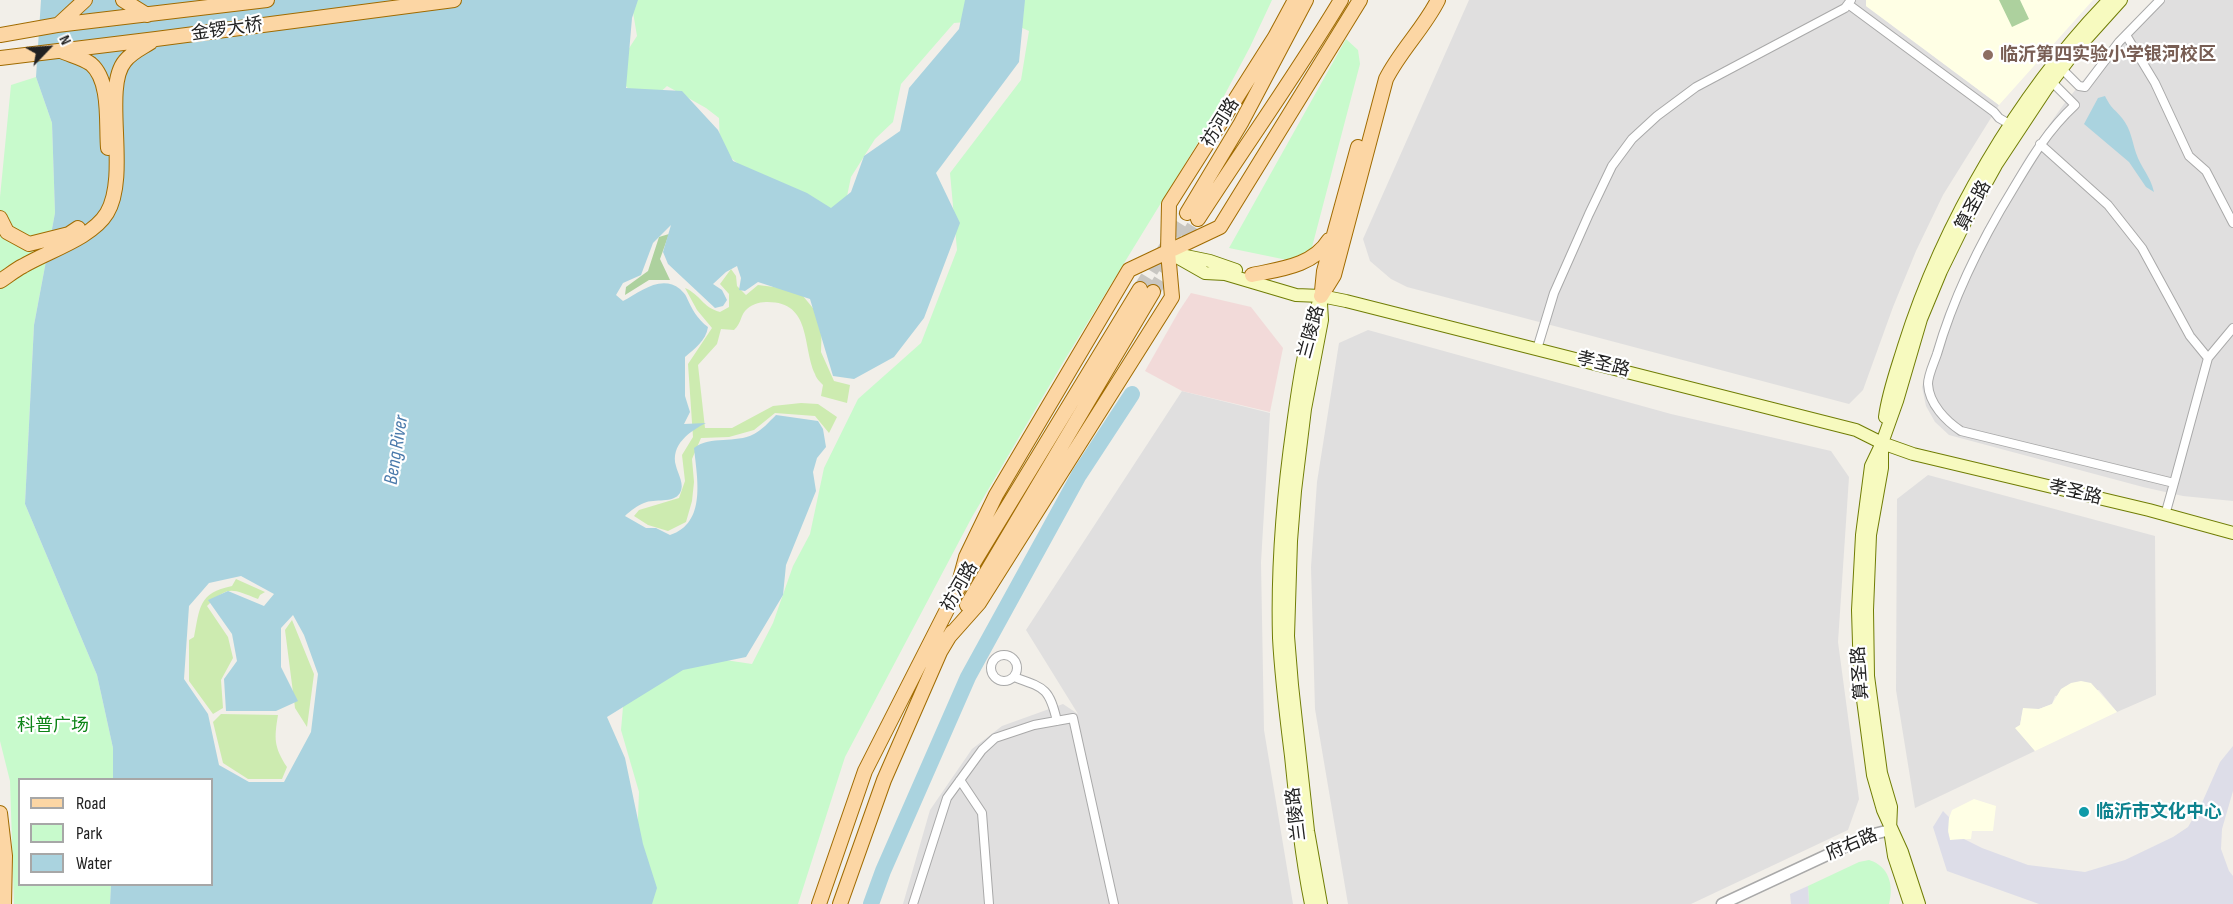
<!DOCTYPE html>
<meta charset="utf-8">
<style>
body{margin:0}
#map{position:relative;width:2233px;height:904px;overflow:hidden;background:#f2efe9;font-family:"Sofia Sans Condensed",sans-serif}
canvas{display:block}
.legend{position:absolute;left:18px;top:778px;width:195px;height:108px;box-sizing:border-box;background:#fff;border:2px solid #a7a7a7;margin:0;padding:8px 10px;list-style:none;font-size:18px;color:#222}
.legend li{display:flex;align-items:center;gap:12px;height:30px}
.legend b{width:30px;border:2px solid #a7a7a7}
.north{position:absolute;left:18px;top:18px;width:60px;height:60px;-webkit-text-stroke:4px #fff;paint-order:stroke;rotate:65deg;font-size:16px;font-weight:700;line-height:24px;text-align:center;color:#222}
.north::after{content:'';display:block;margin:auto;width:21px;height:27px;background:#222;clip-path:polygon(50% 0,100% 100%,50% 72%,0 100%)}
</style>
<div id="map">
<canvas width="2233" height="904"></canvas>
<ul class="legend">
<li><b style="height:8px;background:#fcd6a4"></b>Road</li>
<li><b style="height:16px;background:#c8facc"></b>Park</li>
<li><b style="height:16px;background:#aad3df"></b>Water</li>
</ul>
<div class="north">N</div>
</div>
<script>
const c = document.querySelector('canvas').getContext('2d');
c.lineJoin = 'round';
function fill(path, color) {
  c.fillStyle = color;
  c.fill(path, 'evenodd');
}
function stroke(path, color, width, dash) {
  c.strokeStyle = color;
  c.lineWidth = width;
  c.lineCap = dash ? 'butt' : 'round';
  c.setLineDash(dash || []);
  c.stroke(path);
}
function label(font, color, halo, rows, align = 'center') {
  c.font = font + ' "Sofia Sans Condensed","Noto Sans SC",sans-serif';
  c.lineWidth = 4.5;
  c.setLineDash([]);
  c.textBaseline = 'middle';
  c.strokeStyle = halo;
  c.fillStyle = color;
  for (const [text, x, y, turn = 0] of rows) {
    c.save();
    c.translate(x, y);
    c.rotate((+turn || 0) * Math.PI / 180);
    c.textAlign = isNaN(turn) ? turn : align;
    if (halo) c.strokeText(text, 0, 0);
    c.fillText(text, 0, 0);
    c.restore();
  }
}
const residential = new Path2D(`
 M1469,0H1866V6L1999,105L1943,195L1916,251L1893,307L1863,390L1849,404L1407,287L1391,279L1370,261L1363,239Z
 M2154,0H2233V501L2183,496L2143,487L1949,435L1935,422L1926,406L1922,387L1944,316L1982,233L2026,157L2064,104L2122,32Z
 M1368,330L1671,414L1831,451L1849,477L1838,642L1859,799L1848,830L1691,904H1348L1315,709L1311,567L1317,482L1339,343Z
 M1182,391L1270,413L1261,562L1264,730L1293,904H903L930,810L972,749L1002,726L1063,704L1078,714L1026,630Z
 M1928,475L2155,536L2156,695L2117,712L2099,690L2055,696L2052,704L2039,709H2023L2020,725L2016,728L2035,751L1915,808L1896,690L1897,499Z`);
const commercial = new Path2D(`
 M1191,293L1251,307L1283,348L1270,412L1182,391L1145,371L1179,311Z`);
const education = new Path2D(`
 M1866,0H2093L1999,105L1866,6Z
 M2081,681L2091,683L2117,712L2035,751L2015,728L2020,725L2023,708L2039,709L2052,704L2061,689L2071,683Z
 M1974,799L1996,806L1993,831H1972L1971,839L1950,840L1947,824L1952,810Z`);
const grass = new Path2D(`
 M731,269L736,276L737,286L746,295L758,285L798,290L822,319L821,352L834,381L850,385L847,403L821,396L823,385C820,382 816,378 815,374C802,346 812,301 766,302C759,302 750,305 745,311C740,317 742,322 734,330L721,329L717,344L698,365L705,428H732L773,406L801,403L818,404L837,417L829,433L815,416L775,413L754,430L729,437L701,438L692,459L694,482L692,501L686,522L668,531L648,525L634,516L639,510L679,498L685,481L682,455L693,437L688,364L712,328L697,310L685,288C701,295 702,307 720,312L729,307V294L720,284Z
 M236,579L265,592L260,595L258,599C231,589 229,585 207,606L228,637L233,658L221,680L223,708L213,714L189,681V640L194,637C200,608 198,593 232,586Z
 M292,620L314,674L307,727L295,708L285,630Z
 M221,714L278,715C274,739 274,747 287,767L282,779H248L223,763L213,722Z`);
const forest = new Path2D(`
 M1999,0H2020L2029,19L2012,27Z
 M669,234L660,259L670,280H649L625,295L626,287L648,271L659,237Z`);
const park = new Path2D(`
 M631,0H1272L1250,47L1207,128L1064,361L972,517L845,757L798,904H642L637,844L639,792L621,730L624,695L705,657L752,664L773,623L793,566L810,534L824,468L858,399L921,343L957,250L950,173L1021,80L1029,31L1002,19L954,23L901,84L893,122L875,139L851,177L845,206L832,215L774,193L720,149L719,118L706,108L667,86L655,97L642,103L621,81L622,59L637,36Z
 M1346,39L1358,50L1360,64L1311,251L1292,261L1229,248Z
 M36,77L52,123L55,213L34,325L25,504L97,675L113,748V779L20,780V884L111,885L110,904H14L10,781L0,741V197L11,85Z
 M1869,860C1889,866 1894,885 1889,904H1809L1808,886L1859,862Z`);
const plaza = new Path2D(`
 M2233,746V791L2222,829L2221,849L2229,871L2233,876V904H2039L1947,871L1933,827L1943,811L1949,817L1948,832L1950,840L1964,839L1982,848L2028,865L2085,872L2125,860L2173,837L2188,827L2201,805L2220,762Z
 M1808,886L1809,904H1791L1790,894Z`);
const water = new Path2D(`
 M41,0H638L632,18L626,88L682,91L718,130L733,161L807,193L831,208L851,192L864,156L900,131L909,88L959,29L965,0H1025L1019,62L936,173L960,223L924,318L894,357L854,379L833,376L810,299L758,282L745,291L739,290L741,278L737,266L726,272L713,284L722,290L727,300L723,306L715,308L668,264L663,252L671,225L653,243L641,275L623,283L616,295L623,301C640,292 661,274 680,289C682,291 685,294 686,296C692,309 697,319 708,327C706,341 694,349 685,357V396L690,412L684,424L706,423C690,431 670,445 676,466C678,474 685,485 680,493C673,504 655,498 644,503C638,505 630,511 625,516L646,528H656L670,535C707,523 697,478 694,448C711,435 735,444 754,434C762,430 769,422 776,415L818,421L823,429L826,447L817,458L813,472L816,491L786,565L783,595L746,657L683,670L607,717L625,758L643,844L657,888L652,904H110L111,885L212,884V780L113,779V748L97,675L25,504L34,325L55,213L52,123L36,77ZM241,576L274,594L264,606L228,591L208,600L232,634L237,661L224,679L226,711H276L298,701L281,667V628L293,615L304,635L318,674L311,732L284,782H249L219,765L208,714L184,679L189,606L209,583Z
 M2105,96C2112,110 2114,108 2122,118C2131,129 2132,141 2136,153C2141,168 2150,175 2154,192L2146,187L2129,162L2084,124L2098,98Z`);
const river = new Path2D(`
 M871,904L883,871L968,677L1079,475L1132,394`);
const primaryTunnel = new Path2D(`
 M1140,289L1187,213
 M1153,292L1198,219`);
const minor = new Path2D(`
 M1848,4L1994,112L1999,118L2011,125
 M2126,35L2155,83L2189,156L2206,171L2233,223
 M2062,69L2079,86L2085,87L2119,42L2160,0
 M2052,82L2075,105C2048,130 2032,157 2013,189C1981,241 1954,295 1937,354C1934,363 1928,375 1928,384C1929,404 1946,421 1961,431L2174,483L2167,508
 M2040,144L2108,205L2142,248L2190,336L2208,358
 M1537,349L1554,293L1589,214L1612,166L1632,139L1657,116L1696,87L1845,8L1851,0
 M2174,483L2208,358L2233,328
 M991 668a13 13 0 1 1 26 0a13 13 0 1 1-26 0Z
 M1014,677C1045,688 1049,688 1057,721
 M960,780L982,813L989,904
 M913,904L947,798L982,750L995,738L1034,725L1073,718L1114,904`);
const tertiary = new Path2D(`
 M1722,904L1870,835L1890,830`);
const secondary = new Path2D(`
 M1168,252L1205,273L1225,274L1296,295L1321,296L1346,301L1856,430L1882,443L1913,454L2149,510L2233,533
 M1181,255L1210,261L1236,270
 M1885,417C1888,393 1897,369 1904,346C1943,222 2018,94 2109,0
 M1882,446V468L1870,535L1867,610L1868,676L1881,773L1891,807L1890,830L1894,856L1910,904
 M1311,904C1301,855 1296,805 1291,756C1286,716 1281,677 1279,638C1277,567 1283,495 1293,425C1299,381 1305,338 1321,296
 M1321,904L1308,831L1292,685L1288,636L1291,541L1295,491L1305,409L1322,320L1321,304
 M1919,904L1902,852L1883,810L1873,775L1860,677L1858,610L1862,535L1871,466L1882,443L1897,401L1921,319L1941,271L1971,210L1996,165L2047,88L2076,50L2121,0`);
const primary = new Path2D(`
 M123,0L147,15
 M58,25L85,0
 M0,35L57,25L267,0
 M61,51C70,55 83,58 91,64C111,81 106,124 108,148
 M0,58L156,39L454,0
 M1187,213L1241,123L1306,0
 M0,218L7,232L29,244L69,234L78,228
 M1198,219C1245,146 1296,75 1341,0
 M1252,275C1280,269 1313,266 1329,240
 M0,281C8,276 15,270 23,266C48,251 92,238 107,213C130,175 102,88 125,61C132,52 142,48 151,42
 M1322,291L1324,271L1358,147
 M1321,296L1334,275L1386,79C1400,51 1424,28 1438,0
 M957,590L966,557L996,495L1129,270L1220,227L1360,0
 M967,605L1153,292
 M947,639L979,603L1172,297L1168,252L1169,204L1275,37L1295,0
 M0,813L5,856L4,904
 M819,904L865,771L957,590L1140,289
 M840,904L884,780L940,652L952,632`);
const markers = [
 [1988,55,6,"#8d6e63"],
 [2084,812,6,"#0f9aa8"]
];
const streetNames = [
 ["金锣大桥",227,30,-8],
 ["祊河路",1221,123,-58],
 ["算圣路",1974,206,-62],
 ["兰陵路",1312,332,-75],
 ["孝圣路",1603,365,14],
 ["孝圣路",2075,493,13],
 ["祊河路",960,587,-60],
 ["算圣路",1861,673,-94],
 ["兰陵路",1297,814,-97],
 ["府右路",1852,845,-23]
];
const educationNames = [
 ["临沂第四实验小学银河校区",2000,55]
];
const parkNames = [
 ["科普广场",53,726]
];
const cultureNames = [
 ["临沂市文化中心",2096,812]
];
const waterNames = [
 ["Beng River",397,450,-81]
];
fill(residential, '#e0dfdf');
fill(commercial, '#f2dad9');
fill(education, '#ffffe5');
fill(grass, '#cdebb0');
fill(forest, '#add19e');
fill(park, '#c8facc');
fill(plaza, '#dddde8');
fill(water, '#aad3df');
stroke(river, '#aad3df', 16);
stroke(primaryTunnel, '#c8c6c1', 14, [14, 7]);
stroke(minor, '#a9a9a9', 10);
stroke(tertiary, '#a9a9a9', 13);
stroke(secondary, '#707d05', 14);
stroke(primary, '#a06b00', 16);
stroke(minor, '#fff', 8);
stroke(tertiary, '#fff', 10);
stroke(secondary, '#f7fabf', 12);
stroke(primary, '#fcd6a4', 14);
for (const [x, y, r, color] of markers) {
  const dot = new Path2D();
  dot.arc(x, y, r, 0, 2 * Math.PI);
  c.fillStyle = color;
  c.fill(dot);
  stroke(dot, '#fff', 2);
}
label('18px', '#222', '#fff', streetNames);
label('bold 18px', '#785e54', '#fff', educationNames, 'left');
label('18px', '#0c8416', '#fff', parkNames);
label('bold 18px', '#0d838f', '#fff', cultureNames, 'left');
label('italic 20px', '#4a7aab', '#fff', waterNames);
</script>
